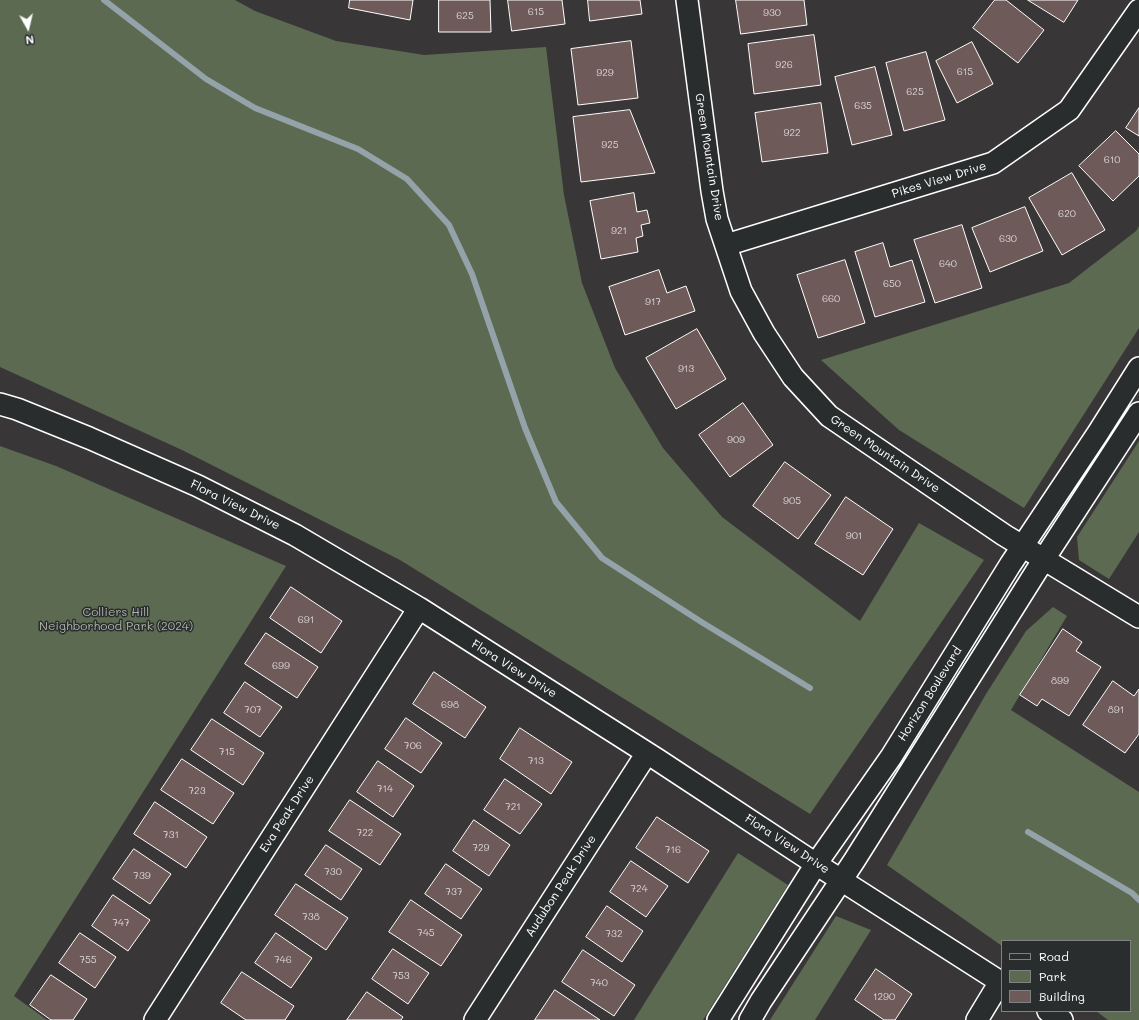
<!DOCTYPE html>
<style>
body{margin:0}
#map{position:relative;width:1139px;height:1020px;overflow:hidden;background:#383637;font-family:Mali,sans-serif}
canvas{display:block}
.legend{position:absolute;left:1001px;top:940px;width:130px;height:72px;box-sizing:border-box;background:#2a2d2e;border:1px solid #7f8182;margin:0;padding:5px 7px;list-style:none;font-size:12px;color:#fff}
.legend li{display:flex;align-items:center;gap:8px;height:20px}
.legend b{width:20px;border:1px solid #7f8182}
.north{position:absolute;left:8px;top:8px;width:40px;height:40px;-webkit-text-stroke:3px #2a2d2e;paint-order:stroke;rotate:172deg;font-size:11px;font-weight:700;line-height:16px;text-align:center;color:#fff}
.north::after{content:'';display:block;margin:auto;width:14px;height:18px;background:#fff;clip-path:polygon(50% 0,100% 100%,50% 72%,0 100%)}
</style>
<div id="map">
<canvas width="1139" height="1020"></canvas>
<ul class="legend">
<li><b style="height:5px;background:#2a2d2e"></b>Road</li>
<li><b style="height:11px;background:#5d6a52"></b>Park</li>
<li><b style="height:11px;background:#6e5b59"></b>Building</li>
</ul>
<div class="north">N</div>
</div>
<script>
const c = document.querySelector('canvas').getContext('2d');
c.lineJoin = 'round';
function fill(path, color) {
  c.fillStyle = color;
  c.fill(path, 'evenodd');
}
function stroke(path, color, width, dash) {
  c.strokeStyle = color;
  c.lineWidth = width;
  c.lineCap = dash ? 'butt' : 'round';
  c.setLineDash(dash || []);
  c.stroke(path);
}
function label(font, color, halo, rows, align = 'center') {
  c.font = font + ' Mali,sans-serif';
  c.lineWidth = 3;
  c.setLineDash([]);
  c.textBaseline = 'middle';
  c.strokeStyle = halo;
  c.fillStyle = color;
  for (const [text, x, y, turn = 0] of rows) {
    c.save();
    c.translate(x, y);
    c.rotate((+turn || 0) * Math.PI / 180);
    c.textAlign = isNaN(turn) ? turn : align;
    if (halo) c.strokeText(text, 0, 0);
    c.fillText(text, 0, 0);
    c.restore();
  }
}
const green = new Path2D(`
 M0,0H235L255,11L336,41L424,55L546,47L564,195L582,283L615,368L663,448L722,517L860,621L919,523L984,560L810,814L400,560L182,450L0,367Z
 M1139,226V328L1024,508L899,430L821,360L1069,283L1136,231Z
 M1139,441V532L1109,579L1079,560L1077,537Z
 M0,446L56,466L286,566L14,996L47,1020H0Z
 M1053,607L1067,616L1011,710L1139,792V1020H1108L1096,1011H1130V941H1002V946L887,865L986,694L1026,631Z
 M738,853L788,885L703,1020H634Z
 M836,916L871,930L815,1020H770Z`);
const stream = new Path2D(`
 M104,0L206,79L255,108L358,149L407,179L449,225L472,274L525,428L556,502L602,558L703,623L810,688
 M1028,832L1132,893L1139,900`);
const building = new Path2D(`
 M350,0H413L410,20L349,8Z
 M439,0H490L491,32H439Z
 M508,0H562L565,24L512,31Z
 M588,0H640L642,14L590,21Z
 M736,0H804L807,25L741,34Z
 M995,0H1006L1044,30L1018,63L973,28Z
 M1028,0H1078L1064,22Z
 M814,35L821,85L754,94L748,44Z
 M631,41L638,98L578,105L571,49Z
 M972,42L993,84L957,103L936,61Z
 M926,52L945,120L904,131L886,63Z
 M875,67L892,135L852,145L835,77Z
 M821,103L828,153L762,162L755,113Z
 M1139,108V136L1126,128Z
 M630,110L655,173L581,182L573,117Z
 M1116,131L1139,154V176L1113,201L1079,166Z
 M1072,173L1105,230L1062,255L1029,198Z
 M634,193L637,212L647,210L650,223L641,225L643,236L636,238L638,252L601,259L590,201Z
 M1025,207L1043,251L990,272L972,228Z
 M962,225L982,288L935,303L914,240Z
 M883,243L890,267L912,260L925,302L875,317L855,252Z
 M845,260L865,323L818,338L797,275Z
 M659,270L667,293L686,286L695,311L625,335L609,287Z
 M697,329L726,379L676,409L646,358Z
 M743,403L773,445L730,477L699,435Z
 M785,462L831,495L798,539L753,506Z
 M846,497L893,529L863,575L815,544Z
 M291,587L342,621L321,653L270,618Z
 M1063,629L1082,642L1076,651L1101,667L1069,716L1042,699L1037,706L1020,695Z
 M266,633L318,667L297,698L245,664Z
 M434,672L486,707L465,738L413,704Z
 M1113,681L1134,696L1139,689V734L1125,753L1083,725Z
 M245,682L282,707L260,737L224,713Z
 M406,718L442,743L421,773L385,749Z
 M212,719L264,753L243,785L191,750Z
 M520,728L572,762L551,794L500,759Z
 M182,759L234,793L213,824L161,790Z
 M378,761L414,786L393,817L357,792Z
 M505,779L542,804L520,834L484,810Z
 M350,800L401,834L380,865L329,831Z
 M155,802L207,837L186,868L134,834Z
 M657,817L709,851L688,883L636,848Z
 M474,820L510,845L489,876L453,851Z
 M326,845L362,869L341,900L305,875Z
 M134,849L171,874L150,904L113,879Z
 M631,861L668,886L646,917L610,892Z
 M446,864L482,889L461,919L425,894Z
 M296,884L348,918L326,950L275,915Z
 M113,895L150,920L128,951L92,926Z
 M411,900L462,935L441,966L389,932Z
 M607,906L643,931L622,962L586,937Z
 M80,933L116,957L95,988L59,963Z
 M276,933L312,958L291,988L255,963Z
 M393,949L429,973L408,1004L372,979Z
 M583,950L635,985L614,1016L562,982Z
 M876,969L912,994L895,1020H884L855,1000Z
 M242,972L294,1006L285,1020H246L221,1003Z
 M51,975L87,999L73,1020H51L30,1005Z
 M555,990L600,1020H535Z
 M367,992L403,1017L401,1020H347Z`);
const minor = new Path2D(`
 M687,0L712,191L717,219L741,291L764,333L793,377L829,416L1004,535L1139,617
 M726,245L993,163L1069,110L1139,10
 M0,404L17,409L89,438L198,486L295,535L419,608L658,760L816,864L1002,983
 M1048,1011L1062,1020
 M155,1020L419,608
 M475,1020L647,753
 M718,1020L816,864L891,757L1010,565L1098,433L1139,368
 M750,1020L761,1001L854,861L1044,559L1139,413
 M977,1020L1000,982`);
const numberNames = [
 ["615",536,12],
 ["930",772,13],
 ["625",465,16],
 ["926",784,65],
 ["615",965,72],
 ["929",605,73],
 ["625",915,92],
 ["635",863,106],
 ["922",792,133],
 ["925",610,145],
 ["610",1112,160],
 ["620",1067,214],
 ["921",619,231],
 ["630",1008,239],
 ["640",948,264],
 ["650",892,284],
 ["660",831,299],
 ["917",653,302],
 ["913",686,369],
 ["909",736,440],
 ["905",792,501],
 ["901",854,536],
 ["691",306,620],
 ["699",281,666],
 ["899",1060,681],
 ["698",450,705],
 ["707",253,710],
 ["891",1116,710],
 ["706",413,746],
 ["715",227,752],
 ["713",536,761],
 ["714",385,789],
 ["723",197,791],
 ["721",513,807],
 ["722",365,833],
 ["731",171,835],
 ["729",481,848],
 ["716",673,850],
 ["730",333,872],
 ["739",142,876],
 ["724",639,889],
 ["737",454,892],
 ["738",311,917],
 ["747",121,923],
 ["745",426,933],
 ["732",614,934],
 ["755",88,960],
 ["746",283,960],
 ["753",401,976],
 ["740",599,983],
 ["1290",884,997]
];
const streetNames = [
 ["Green Mountain Drive",709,157,81],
 ["Pikes View Drive",939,180,-17],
 ["Green Mountain Drive",885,454,34],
 ["Flora View Drive",235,505,26],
 ["Flora View Drive",514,669,32],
 ["Horizon Boulevard",930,694,-58],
 ["Eva Peak Drive",287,814,-57],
 ["Flora View Drive",787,844,33],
 ["Audubon Peak Drive",561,886,-57]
];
const parkNames = [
 ["Colliers Hill",116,612],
 ["Neighborhood Park (2024)",116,626]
];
fill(green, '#5d6a52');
stroke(stream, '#94a3a9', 6);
fill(building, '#6e5b59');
stroke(building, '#fff', 1);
stroke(minor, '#fff', 24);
stroke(minor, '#2a2d2e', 21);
label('10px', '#dbd6d6', null, numberNames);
label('12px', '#fff', '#2a2d2e', streetNames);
label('12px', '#aeb4a8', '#2a2d2e', parkNames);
</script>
